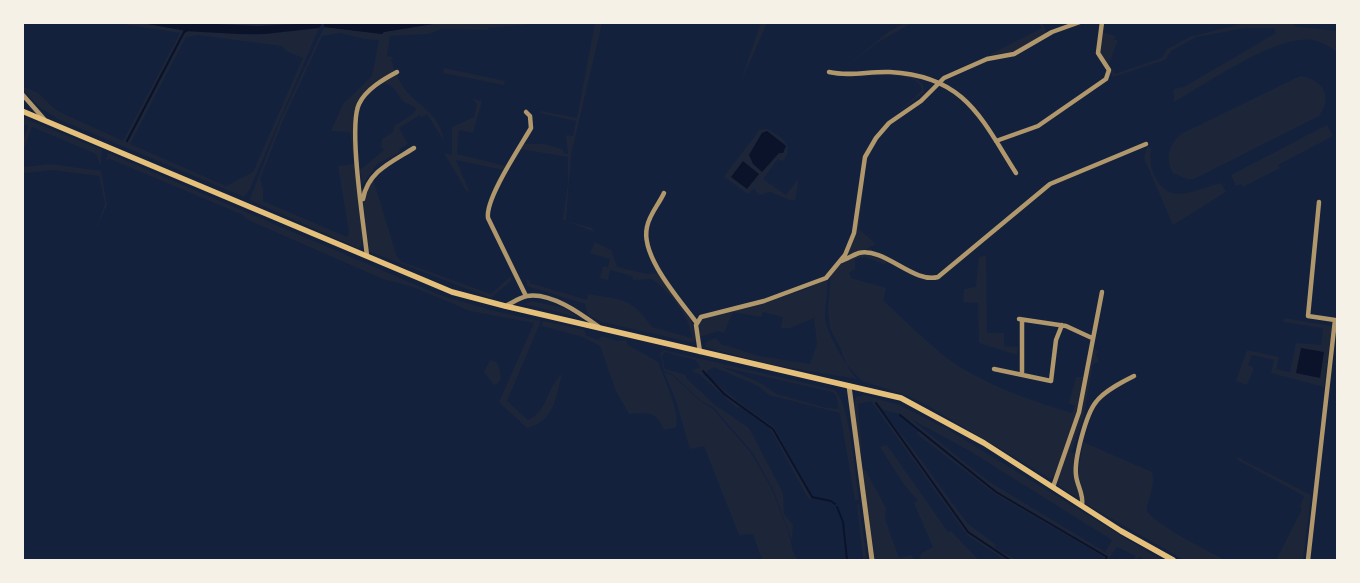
<!DOCTYPE html>
<style>
body{margin:0}
#map{position:relative;width:1360px;height:583px;overflow:hidden;background:#14213d;font-family:Manrope,sans-serif}
canvas{display:block}
.frame{position:absolute;inset:0;border:24px solid #f6f1e7;pointer-events:none}
</style>
<div id="map">
<canvas width="1360" height="583"></canvas>
<div class="frame"></div>
</div>
<script>
const c = document.querySelector('canvas').getContext('2d');
c.lineJoin = 'round';
function fill(path, color) {
  c.fillStyle = color;
  c.fill(path, 'evenodd');
}
function stroke(path, color, width, dash) {
  c.strokeStyle = color;
  c.lineWidth = width;
  c.lineCap = dash ? 'butt' : 'round';
  c.setLineDash(dash || []);
  c.stroke(path);
}
const green = new Path2D(`
 M761,22L767,23L740,84Z
 M116,23H142L184,30L126,141L127,143L186,31L256,35L319,28L250,189L244,197L58,119L42,109L23,90L22,86L38,93L56,110L66,115L123,141L180,33ZM197,35L282,46L286,51L303,58L253,172L226,186L130,144L186,37Z
 M192,23H296L257,26Z
 M439,23H543L488,28V30L442,29L428,34L390,36L387,56L395,58L391,59L395,72C373,82 357,93 353,118L363,239L361,247L358,248L252,201L250,199L280,121L324,27L383,34V32ZM341,33L365,39L379,40L372,76L343,104L331,131L350,132L354,164L338,166L349,232L347,237L263,201V189L260,179L284,118L322,36Z
 M595,23H602L571,155L566,218V221L592,228L595,232L563,220L568,183V157L520,149L523,144H544L562,149L565,154H568L566,135L573,136L576,121L540,113L541,111L577,118Z
 M904,23H912L877,43L841,70L888,32Z
 M1039,23H1042L1047,32L1016,51L989,55L1042,28Z
 M1244,23H1296L1293,26L1337,31V52C1330,47 1322,42 1313,40C1277,34 1206,84 1174,102V89L1184,87L1276,33L1274,28H1246L1196,37L1171,51L1165,60L1113,77L1100,52L1102,32L1115,36L1114,40H1118L1109,64L1115,74L1162,58L1167,49L1190,37Z
 M444,68L505,81L504,85L443,73Z
 M877,74C892,74 912,73 923,84L924,92L899,112L922,90C919,69 863,74 848,81C844,83 840,87 836,91L849,79Z
 M397,75C409,106 439,107 444,141L427,114L421,117L420,115L399,128L408,144L399,149L400,152L377,164L363,184L360,170L384,150L381,147L382,139L393,132L394,126L414,113L416,109C412,104 405,104 402,100C396,92 393,83 381,83Z
 M1300,76C1322,79 1334,96 1319,116L1194,179H1187L1173,173C1165,159 1169,144 1181,134Z
 M473,99L482,101L473,133L459,130L457,154L505,166L503,170L456,160L469,191L467,192L444,153L452,155V127L474,117L477,104Z
 M23,118L102,150L101,166L96,154L32,127L23,151V140L28,126L23,124Z
 M1327,125L1333,136L1278,165L1280,168L1243,187L1241,184L1236,186L1231,175Z
 M767,129C780,136 796,145 783,161L778,159L763,179L786,195L799,178L795,200L792,201L770,192L759,195L754,188L748,194L724,177C735,160 748,147 759,130ZM767,131L785,144L783,153L749,155L762,133Z
 M1147,146L1151,148C1149,159 1151,172 1158,182C1173,205 1199,188 1221,183L1226,192L1173,225L1144,158Z
 M871,149L866,164L859,229L876,244L861,252L846,255L859,218L864,164Z
 M108,153L440,295L490,310L541,321L507,401L528,420C550,409 545,389 562,374C556,398 554,421 527,428L499,402L534,323L470,311L413,287L383,279L248,220L243,215L110,159L106,160Z
 M50,164L101,171L107,205L95,231L105,203L99,176L53,170L23,173V167Z
 M373,179L397,257L402,262L491,294L511,276V281L491,298L368,251L363,200Z
 M595,242L612,251L617,267L647,274L657,273L690,318L697,339L694,343L602,322L588,315L585,304L527,286L526,280L529,279L530,283L587,300L588,294C622,300 631,297 652,327L692,338C689,315 670,292 652,279L633,280L632,276L610,270L608,280L600,278L603,266L608,267L610,259L590,253Z
 M861,255H870L887,262L885,265L866,257L855,259V269L849,273L851,278L886,288L883,300C901,317 918,334 937,350C973,381 1026,399 1072,413L1075,406L1069,403L1076,377H1083L1075,419L1055,474L1051,479L925,404L906,395L862,381L846,364L840,347L830,329L828,310L831,273L840,263Z
 M986,255L987,333H1004V346L1018,347L1017,355L979,343L978,303L963,302L964,289L976,287L979,257Z
 M827,278C829,292 825,304 825,318C826,331 847,369 857,379L768,364L705,347L706,342L716,338L721,344L760,356L810,364L817,344L814,318L790,328H781L783,317L763,312L761,317L733,312L724,333L718,331L700,337L698,326L704,317L807,289Z
 M532,301L564,308L578,317L524,304Z
 M1284,318L1332,326L1324,387L1271,373L1274,360L1252,355L1248,365L1254,368L1247,385L1236,381L1247,350L1279,357L1276,369L1290,372L1296,343L1321,345L1323,328L1283,322Z
 M543,321L584,330L587,336L598,340L602,336L618,341L626,340L628,345L658,362C663,376 681,414 676,427L664,430C656,410 647,413 629,414L616,391L600,346L583,337L542,326Z
 M1093,348L1099,352L1096,354L1099,362L1093,364L1083,419L1071,452L1076,454L1074,476L1080,496L1078,498L1059,486L1057,479L1069,446Z
 M663,350L835,390C851,407 855,475 859,500H855L840,413L769,395L758,386L714,367L707,371L709,377L739,402L774,427L814,498L773,429L740,407L703,371L704,375L740,407L737,408L699,374L691,371L700,367L695,360L665,352L662,356L665,369L686,375V378L715,405L749,428L783,493L784,514L793,525L792,541L773,489L752,452L713,407L701,401L672,374L664,371L660,354ZM722,367L832,392L836,395L839,409L826,408L777,394L759,382Z
 M490,360L495,361L499,367L501,379L496,385L493,384L484,372Z
 M664,372L672,375L700,401L712,408L751,453L772,489L789,534L793,552L798,560H762L753,534L739,535L704,446L690,449L676,401Z
 M864,395L899,405L947,429L1161,560H1146L1139,557L1137,560H1133L1136,556L1117,547L1108,560H1103L1104,557L995,494L917,434L918,431L900,414L884,410L876,403L968,533L1008,560H1005L967,535L871,401L858,404L862,453L858,446L854,404L856,397ZM911,419L968,450L1112,540L1105,552L988,481Z
 M888,419L910,445L967,523L996,545L995,548L1017,560H1010L968,532Z
 M765,423L773,429L813,499L808,498L771,430Z
 M1083,442L1152,472C1156,488 1146,502 1147,510C1150,522 1212,553 1225,560H1184L1086,504L1078,473Z
 M887,445L948,532L951,531L978,559L977,560H919L921,553L933,547L914,503L918,501L905,486L880,447Z
 M1237,457L1311,495L1303,560H1276L1302,509L1300,506L1304,496L1236,459Z
 M862,469L866,471L886,508L885,519L899,558L911,555L915,560H875Z
 M857,504H859L867,560H863Z`);
const water = new Path2D(`
 M324,22L439,23L384,32L382,34L324,27Z
 M192,23L257,26L322,23L319,28L264,34H239L186,31L142,23Z
 M767,131L786,146L783,153H779L762,172L753,164L749,155L762,133Z
 M743,161L759,174L747,189L731,177Z
 M1301,348L1324,352L1320,378L1296,373Z`);
const stream = new Path2D(`
 M127,141L184,32L188,30
 M703,371L724,394L773,429L812,497L831,501L835,504
 M876,403L968,532L1010,560
 M900,415L996,492L1107,557L1105,560
 M837,507L843,522L847,560`);
const minor = new Path2D(`
 M829,72C850,77 869,71 890,72C965,76 981,118 1016,173
 M22,94L44,119
 M996,141L1038,126L1106,79L1109,70L1098,53L1102,22
 M664,193C659,204 649,215 647,227C640,256 680,300 696,322
 M363,199C368,171 392,162 414,148
 M367,256C364,226 348,127 359,104C366,89 384,79 397,72
 M841,261C847,259 853,255 859,253C884,247 914,284 938,277L1050,184L1146,144
 M526,296L488,218C485,199 520,147 531,128L530,116L526,112
 M505,306C512,303 519,298 527,296C551,292 581,314 599,327
 M1019,319L1066,326L1092,338
 M1022,320V375
 M700,352L696,325L701,317L764,301L826,278L845,255L854,233L865,157L876,138L889,123L921,101L944,78L987,59L1014,54L1052,32L1080,22
 M994,369L1051,381L1056,340L1062,325
 M1053,487L1079,412L1102,292
 M1082,505C1084,494 1077,486 1076,475C1074,460 1086,414 1096,402C1104,391 1122,382 1134,376
 M1308,560L1335,320L1308,316L1319,202`);
const tertiary = new Path2D(`
 M849,386L872,560`);
const secondary = new Path2D(`
 M22,111L452,292L505,306L901,398L984,443L1121,531L1173,560`);
fill(green, '#1d2539');
fill(water, '#0b132b');
stroke(stream, '#0b132b', 2);
stroke(minor, '#b1986c', 4.5);
stroke(tertiary, '#b1986c', 5);
stroke(secondary, '#e5c07b', 5.5);
</script>
